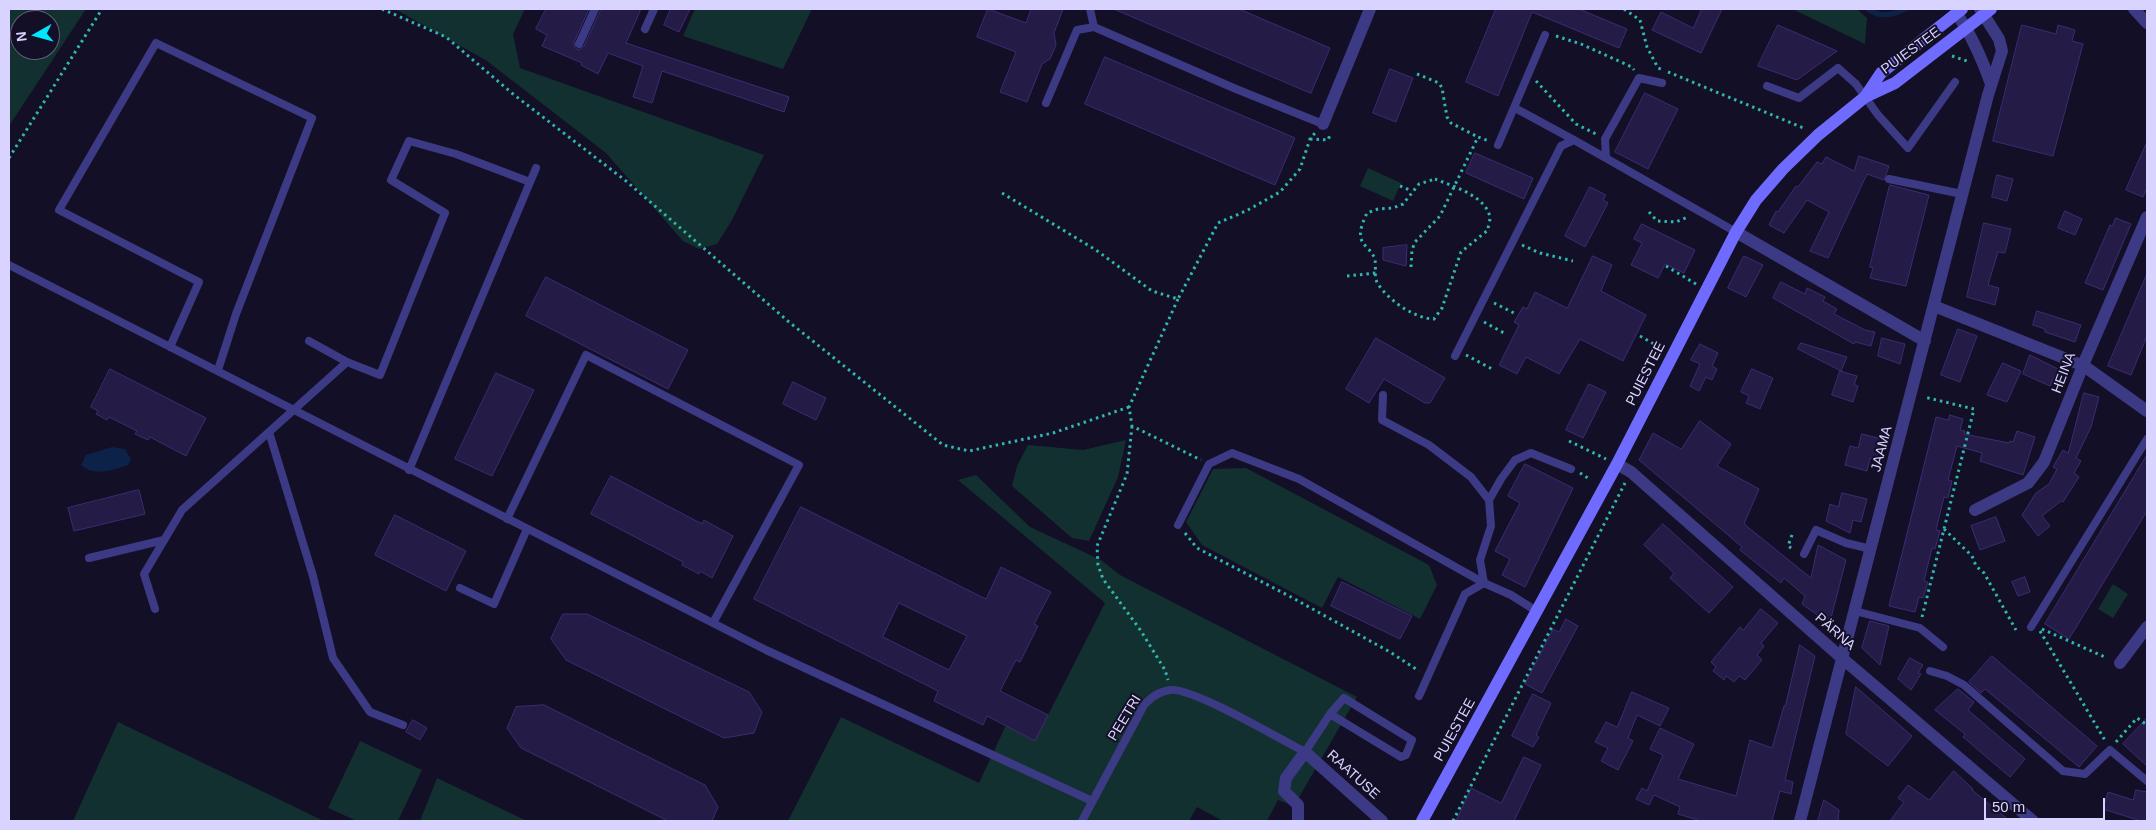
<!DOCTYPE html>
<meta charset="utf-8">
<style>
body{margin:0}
#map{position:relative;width:2156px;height:830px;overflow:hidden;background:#130f26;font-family:Helvetica,sans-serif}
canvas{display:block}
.frame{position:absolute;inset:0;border:10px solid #d9d4ff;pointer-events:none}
.north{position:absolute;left:10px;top:10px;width:50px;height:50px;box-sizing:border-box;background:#130f26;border:1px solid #625e7d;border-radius:50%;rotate:263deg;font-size:14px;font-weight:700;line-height:20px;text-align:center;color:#d9d4ff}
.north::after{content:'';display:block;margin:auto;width:18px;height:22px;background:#00e5ff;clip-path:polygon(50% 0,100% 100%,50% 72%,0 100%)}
.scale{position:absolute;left:1984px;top:798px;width:121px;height:22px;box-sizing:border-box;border:2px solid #d9d4ff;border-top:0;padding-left:6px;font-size:15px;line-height:18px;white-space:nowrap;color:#d9d4ff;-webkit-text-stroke:4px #130f26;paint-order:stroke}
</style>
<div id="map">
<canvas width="2156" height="830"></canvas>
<div class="frame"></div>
<div class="north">N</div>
<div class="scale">50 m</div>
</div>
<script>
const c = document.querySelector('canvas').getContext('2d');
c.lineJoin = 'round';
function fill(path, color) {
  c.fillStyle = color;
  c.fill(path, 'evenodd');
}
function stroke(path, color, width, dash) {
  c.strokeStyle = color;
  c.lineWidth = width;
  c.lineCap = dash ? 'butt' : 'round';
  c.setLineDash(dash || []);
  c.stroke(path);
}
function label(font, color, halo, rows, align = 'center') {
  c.font = font + ' Helvetica,sans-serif';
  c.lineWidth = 4;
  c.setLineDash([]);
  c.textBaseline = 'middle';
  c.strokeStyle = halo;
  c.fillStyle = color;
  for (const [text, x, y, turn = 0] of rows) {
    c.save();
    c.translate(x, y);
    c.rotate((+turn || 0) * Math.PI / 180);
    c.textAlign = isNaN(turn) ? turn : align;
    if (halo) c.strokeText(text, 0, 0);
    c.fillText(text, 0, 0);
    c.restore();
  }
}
const green = new Path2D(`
 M9,9H86L9,126ZM20,20H50V50H20Z
 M395,9H525L513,34L520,68L764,155L732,220L717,244L699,249L683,241L606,153L487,61Z
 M695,9H812L783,69L683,36Z
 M1792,9H1857L1867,18L1865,44Z
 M1368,168L1401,183L1393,201L1360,186Z
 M1126,440L1118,477L1089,541L1072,538L1012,486L1017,466L1028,445L1083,450Z
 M1246,468L1429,565L1437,585L1420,619L1338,577L1322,608L1202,545L1186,522L1213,469Z
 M976,475L1030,527L1101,560L1120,575L1357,697L1294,806L1278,800L1267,821H1223L1197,807L1189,821H788L841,717L979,783L1006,725L1048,715L1105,603L958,480Z
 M2113,584L2128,594L2113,618L2098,609Z
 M118,722L324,821H73Z
 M360,741L422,770L398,821H357L328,808Z
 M437,778L527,821H420Z`);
const water = new Path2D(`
 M112,447L125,449L131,459L128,465C112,470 95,477 81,465L86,455Z`);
const stream = new Path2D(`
 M1868,9C1879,18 1893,15 1905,9`);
const building = new Path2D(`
 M546,9H589L574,42L575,48L579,50L584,46L601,9H641L626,43L789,97L784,112L662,71L652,103L633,97L643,66L608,53L598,74L581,65L582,63L542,46L547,35L536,29Z
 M671,9H690L679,32L664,25Z
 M988,9L1026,23L1031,9H1063L1054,33L1056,45L1050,59L1042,64L1027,102L1000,92L1016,52L977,37Z
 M1114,9H1239L1330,48L1311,93Z
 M1496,9H1579L1627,29L1619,48L1532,12L1498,96L1466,82Z
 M1702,9H1722L1701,53L1652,30L1661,12L1693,28Z
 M1778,25L1837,51L1797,80L1758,66Z
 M2022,25L2056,34L2058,25L2075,30L2072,41L2083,44L2053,156L1993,141Z
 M1105,57L1295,138L1275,185L1085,104Z
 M1390,69L1413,78L1396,122L1373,113Z
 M1645,93L1678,109L1648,169L1615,152Z
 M2147,142V188L2143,197L2126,190Z
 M1475,153L1533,178L1524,199L1466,173Z
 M1859,156L1889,166L1884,180L1867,174L1828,258L1810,251L1829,212L1807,200L1784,233L1769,225L1776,211L1778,212L1796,186L1798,187L1817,162L1822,164L1826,157L1854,171Z
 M1997,175L2013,179L2007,201L1992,197Z
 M1890,185L1929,195L1906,286L1870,278L1873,268L1870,267Z
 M1590,187L1606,195L1603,200L1608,203L1585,247L1565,236Z
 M2065,211L2082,219L2075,235L2058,228Z
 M2116,218L2131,224L2103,290L2085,283L2110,225L2112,226Z
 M1984,223L2011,229L2005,253L1998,252L1988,285L1999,288L1995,305L1967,297Z
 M1642,224L1695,250L1684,273L1665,264L1658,278L1631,265L1642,243L1634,239Z
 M1407,245L1406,266L1383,260V248Z
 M1593,256L1612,265L1601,291L1646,315L1623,361L1580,339L1559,374L1526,357L1517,374L1499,365L1519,325L1514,322L1523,307L1527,309L1535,292L1567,308Z
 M1744,256L1763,265L1746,297L1728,288Z
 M2147,274V336L2131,375L2108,366Z
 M546,277L688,350L668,389L526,316Z
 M1781,282L1805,294L1807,288L1825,297L1823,301L1837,309L1834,314L1865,330L1875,332L1871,346L1855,342L1854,344L1773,298Z
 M2037,311L2081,325L2075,342L2045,332V329L2033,325Z
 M1958,329L1977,336L1960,382L1941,375Z
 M1376,338L1445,378L1430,403H1425L1384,379L1369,403L1346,389Z
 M1882,338L1905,344L1900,364L1878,356Z
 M1801,343L1847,357L1841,371L1798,349Z
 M1700,344L1718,353L1712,366L1717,369L1712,380L1706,377L1699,391L1690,386L1700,364L1691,360Z
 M2030,355L2058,369L2050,386L2023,374Z
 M2003,363L2021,371L2007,402L1987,395Z
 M110,369L206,418L186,456L150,437L148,440L135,434L137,431L109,417L107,420L96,414L98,411L91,407Z
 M1752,369L1773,378L1760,409L1746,403L1749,396L1741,392Z
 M1840,371L1857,376L1854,385L1858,386L1853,402L1832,395Z
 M496,373L534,390L492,476L455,459Z
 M793,382L826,398L816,420L783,404Z
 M1589,384L1606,392L1583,438L1566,430Z
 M2084,393L2099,397L2091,427L2076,458L2081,461L2074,473L2079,477L2063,502L2061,501L2042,516L2050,526L2038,536L2022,515L2036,493L2049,484L2057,469L2053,467L2063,450L2068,453Z
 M1950,415L1963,419L1960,430L1965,431L1964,434L2009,443L2010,441L2013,442L2017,431L2035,437L2023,475L1980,461L1982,453L1957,446L1948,480L1952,481L1948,498L1944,497L1936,530L1940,531L1935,549L1932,548L1924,581L1928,582L1923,598L1919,597L1915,612L1889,606L1936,417L1948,420Z
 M1700,421L1731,444L1717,466L1759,489L1744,524L1811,578L1818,545L1846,560L1831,618L1823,619L1802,604L1805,596L1784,578L1781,583L1740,550L1742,547L1721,529L1639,460L1653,433L1681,449Z
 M1862,434L1882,439L1876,460L1870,458L1867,471L1845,465L1850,446L1858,448Z
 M2147,455V511L2069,639L2045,624Z
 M1525,464L1573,488L1525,587L1502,575L1510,559L1495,551L1520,503L1508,496Z
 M611,476L702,524L704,520L733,536L712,578L700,571L699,574L682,565L683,562L591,514Z
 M139,490L145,514L74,531L68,508Z
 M1842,493L1867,499L1861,522L1853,520L1850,533L1826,521L1830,504L1838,507Z
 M801,507L986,599L1001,567L1051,592L1034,624L1038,626L1020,662L1016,660L1000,691L1048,715L1035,741L987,716L983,725L934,701L938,691L754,599ZM899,603L967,636L949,670L883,637Z
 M395,515L466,551L446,591L375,555Z
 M1996,517L2005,541L1980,550L1971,526Z
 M1663,524L1733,587L1709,613L1670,578L1674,573L1644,545Z
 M2025,577L2030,592L2018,596L2012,582Z
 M1342,582L1412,616L1400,639L1331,606Z
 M1761,609L1778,623L1761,643L1764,646L1757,655L1762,660L1745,680L1739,676L1734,682L1726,676L1724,680L1713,671L1716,667L1711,662L1740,627L1743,630Z
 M563,614H587L749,692L762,712L754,733L724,738L566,660L551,639Z
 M1566,619L1578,626L1542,693L1525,684L1553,629L1559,632Z
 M1870,621L1889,626L1880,665L1862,648Z
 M1800,645L1815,656L1785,780L1793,782L1791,794L1780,791L1772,821H1701L1678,814L1680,807L1654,795L1649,805L1636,799L1642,788L1647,791L1663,755L1650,749L1660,728L1694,744L1678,779L1736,796L1750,740L1772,748L1784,706H1785Z
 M1992,656L2097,746L2079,767L1985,689L1981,693L1969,682Z
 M1910,658L1923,665L1918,673L1921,674L1911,690L1898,679Z
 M1856,687L1912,736L1888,766L1846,734Z
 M1958,689L1974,702L1968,710L2025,759L2010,777L1963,737L1965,734L1935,710Z
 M1632,692L1669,708L1660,726L1637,715L1628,738L1633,741L1618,770L1601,761L1608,748L1595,742L1606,722L1617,727Z
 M1533,694L1551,703L1536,735L1539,737L1533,747L1512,736Z
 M544,705L705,785L718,807L712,821H668L521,748L507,728L516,707Z
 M2147,718V766L2123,744Z
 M413,720L427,728L420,740L406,732Z
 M1524,757L1541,765L1514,821H1456L1471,788L1501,803Z
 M1954,771L1973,789L1972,790L2010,821H1890L1904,802L1898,798L1908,785L1929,800Z
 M2136,790L2147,792V821H2141L2103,809L2108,792L2133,800Z
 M1824,800L1839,810L1838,821H1818Z`);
const path = new Path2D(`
 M382,9L446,37L513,94L626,181L789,322L943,445L969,451L1053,433L1129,407
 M1624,9L1640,20L1647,47L1658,68L1663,70
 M1556,36L1581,44L1632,67L1634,70
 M1952,56L1967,61
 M1668,72L1806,129
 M1417,74L1439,83L1442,88L1447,117L1451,123L1478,137
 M1536,81L1576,124L1596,134
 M1310,139L1328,140L1330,135
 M9,158L102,9
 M1435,179C1452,186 1487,196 1490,218C1490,221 1488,226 1488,230L1461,252L1442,308L1434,319C1415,319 1386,299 1377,282C1373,274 1378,263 1373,255C1371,251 1366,247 1363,243C1357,234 1363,222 1367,213L1378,209L1393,208L1403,204L1419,184Z
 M1400,186L1412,191
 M1002,193L1096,250L1152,291L1178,299L1218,223L1246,211L1280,192L1300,169L1310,139L1315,133
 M1649,212L1657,221L1676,222L1688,217
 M1522,245L1540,253L1573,261
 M1666,266L1696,284
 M1411,267L1412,250L1415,242L1440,216L1478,137L1489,141
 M1347,276L1376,273
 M1178,299L1129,407L1132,426L1201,460
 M1494,303L1514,313
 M1484,322L1504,333
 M1640,336L1661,348
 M1466,355L1494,370
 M1132,426L1127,474L1097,546L1098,565L1103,579L1141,631L1165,670L1168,680
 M1569,441L1606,459
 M1580,473L1591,480
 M1944,529L1972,556L1976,566L1984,573L2016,630
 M1185,533L1197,548L1291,597L1390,652L1419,671
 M1792,535L1788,546L1794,550
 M1922,617L1974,409L1924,397
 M2042,629L2107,658
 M2040,631L2106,742
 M2116,742L2137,718L2147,725
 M1453,821L1625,483`);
const service = new Path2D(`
 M1090,9L1094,27
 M645,29L654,9
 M579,44L595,9
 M1767,86L1799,98L1838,68L1856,84L1878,115L1908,148L1955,82
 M1046,103L1077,30L1094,27L1236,89L1323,124
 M1515,108L1574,140
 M1498,145L1545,35
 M1606,158L1605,139L1639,78L1662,83
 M1889,179L1962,194
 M9,265L766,650L1092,801
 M309,341L347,362L380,375L445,213L391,180L409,141L456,154L530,182
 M170,347L199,282L59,210L156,43L312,118L236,314L218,370
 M1455,356L1561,146L1574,140L1736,232
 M1383,395L1382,420L1429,445L1471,477L1489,500
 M269,432L313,576L333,658L370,712L403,725
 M409,470L536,168
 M507,519L586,355L799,465L713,623
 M1178,525L1209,464L1232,453L1299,479L1484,583
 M1804,554L1816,530L1846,543L1871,549
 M89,558L164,540
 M1484,583L1480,560L1491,526L1489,500L1501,479L1515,460L1531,453L1571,469
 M460,588L494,604L527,529
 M155,609L144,574L182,510L347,362
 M1855,611L1920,628L1943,647
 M2031,627L2147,439
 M1930,671L1947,676L1964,685L2063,771L2085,774L2110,750L2147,781
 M1419,696L1465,594L1484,583L1511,595L1538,612
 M1082,821L1144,705C1152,697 1158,692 1170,690C1192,687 1280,739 1305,752L1330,714L1344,698L1412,740L1406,755L1401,757L1330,714`);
const minor = new Path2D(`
 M2134,9L2147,23
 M1956,13C1972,35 1982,59 1991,84
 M1323,124L1370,9
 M1736,232L1925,341
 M1934,306L2084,366L2147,411
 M1617,464L1631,472L1843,659L2033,821
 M1975,510L2028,483L2044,462L2086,358L2147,217
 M2120,663L2147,627
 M1298,821V805L1284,791L1286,778L1305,752L1382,821
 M1800,821L1988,95L2002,51L1999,39L1980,9`);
const secondary = new Path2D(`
 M1865,97L1881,73L1962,9
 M1422,821L1617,464L1736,232L1756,200L1783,169L1818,135L1865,97L1895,83L1991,9`);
const streetNames = [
 ["PUIESTEE",1911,51,-36],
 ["HEINA",2064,373,-69],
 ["PUIESTEE",1646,374,-63],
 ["JAAMA",1882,449,-75],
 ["PÄRNA",1835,632,41],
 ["PEETRI",1125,718,-59],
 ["PUIESTEE",1455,730,-61],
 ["RAATUSE",1353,775,42]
];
fill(green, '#12302f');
fill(water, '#0c2248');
stroke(stream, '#0c2248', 5);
fill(building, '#241b47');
stroke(building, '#3b2d73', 1);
stroke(path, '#2fb8b0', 3, [2.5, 4]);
stroke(service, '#3d3a85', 8);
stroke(minor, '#3d3a85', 12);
stroke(secondary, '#6f6bff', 12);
label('14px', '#d9d4ff', '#130f26', streetNames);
</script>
